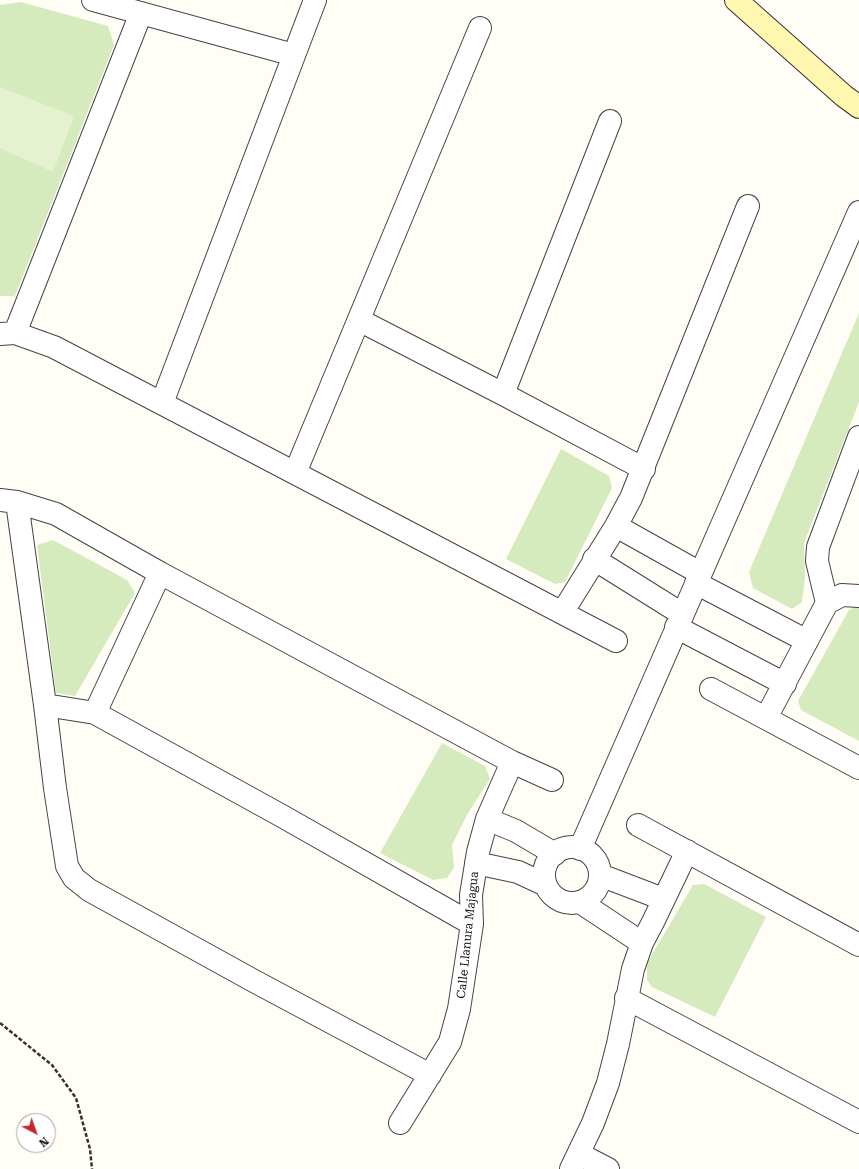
<!DOCTYPE html>
<style>
body{margin:0}
#map{position:relative;width:859px;height:1169px;overflow:hidden;background:#fffdf5;font-family:"Roboto Serif",serif}
canvas{display:block}
.north{position:absolute;left:16px;top:1113px;width:40px;height:40px;box-sizing:border-box;background:#fff;border:1px solid #a0a0a0;border-radius:50%;rotate:139deg;font-size:11px;font-weight:700;line-height:16px;text-align:center;color:#111}
.north::after{content:'';display:block;margin:auto;width:14px;height:18px;background:#c4262e;clip-path:polygon(50% 0,100% 100%,50% 72%,0 100%)}
</style>
<div id="map">
<canvas width="859" height="1169"></canvas>
<div class="north">N</div>
</div>
<script>
const c = document.querySelector('canvas').getContext('2d');
c.lineJoin = 'round';
function fill(path, color) {
  c.fillStyle = color;
  c.fill(path, 'evenodd');
}
function stroke(path, color, width, dash) {
  c.strokeStyle = color;
  c.lineWidth = width;
  c.lineCap = dash ? 'butt' : 'round';
  c.setLineDash(dash || []);
  c.stroke(path);
}
function label(font, color, halo, rows, align = 'center') {
  c.font = font + ' "Roboto Serif",serif';
  c.lineWidth = 4;
  c.setLineDash([]);
  c.textBaseline = 'middle';
  c.strokeStyle = halo;
  c.fillStyle = color;
  for (const [text, x, y, turn = 0] of rows) {
    c.save();
    c.translate(x, y);
    c.rotate((+turn || 0) * Math.PI / 180);
    c.textAlign = isNaN(turn) ? turn : align;
    if (halo) c.strokeText(text, 0, 0);
    c.fillText(text, 0, 0);
    c.restore();
  }
}
const green = new Path2D(`
 M21,2L108,26L114,45L15,296H0V5Z
 M859,313V402L804,543L805,578L802,602L792,609L753,588L749,572Z
 M561,449L609,476L612,488L565,582L555,584L506,559Z
 M53,540L127,580L135,593L75,696L56,693L37,545Z
 M857,606L859,607V741L801,710L798,701L849,610Z
 M442,743L485,766L490,779L468,813L452,845L454,868L447,878L433,880L380,853Z
 M704,884L766,917L715,1017L652,987L647,980V963L693,885Z`);
const pitch = new Path2D(`
 M0,87L74,116L53,172L0,148Z`);
const path = new Path2D(`
 M0,1023L52,1065L76,1098L90,1149L92,1169`);
const street = new Path2D(`
 M93,0L294,55
 M359,320L503,394L644,469
 M15,333L141,13
 M0,334L15,333L54,347L616,641
 M503,394L610,121
 M162,403L315,0
 M295,473L480,28
 M0,500L17,502L56,514L160,573L512,762L552,780
 M17,502L45,705L55,788L67,866L74,878L89,890L254,981L430,1075
 M616,526L700,573
 M594,559L682,614
 M696,583L807,641
 M827,603L817,561L818,547L859,437
 M562,613L616,526L631,498L748,206
 M676,627L785,684
 M711,689L859,768
 M45,705L95,713L282,816L472,924
 M95,713L160,573
 M766,718L827,603L842,595L859,596
 M487,819L516,831L555,854
 M638,825L859,945
 M544 875a28 28 0 1 1 56 0a28 28 0 1 1-56 0Z
 M580,849L859,212
 M476,863L518,872L546,885
 M600,875L663,899
 M580,902L642,943
 M626,998L859,1122
 M400,1123L450,1042L459,1009L472,924L471,895L478,852L487,819L512,762
 M579,1154L608,1169
 M571,1169L593,1123L608,1083L618,1044L633,969L642,943L653,922L687,851`);
const secondary = new Path2D(`
 M736,0L844,96L859,107`);
const streetNames = [
 ["Calle Llanura Majagua",468,935,-84]
];
fill(green, '#d5ebbd');
fill(pitch, '#e6f2cf');
stroke(street, '#444', 24);
stroke(secondary, '#333', 24);
stroke(path, '#333', 2.5, [4, 2]);
stroke(street, '#fff', 22);
stroke(secondary, '#fff6b0', 22);
label('12px', '#111', '#fff', streetNames);
</script>
